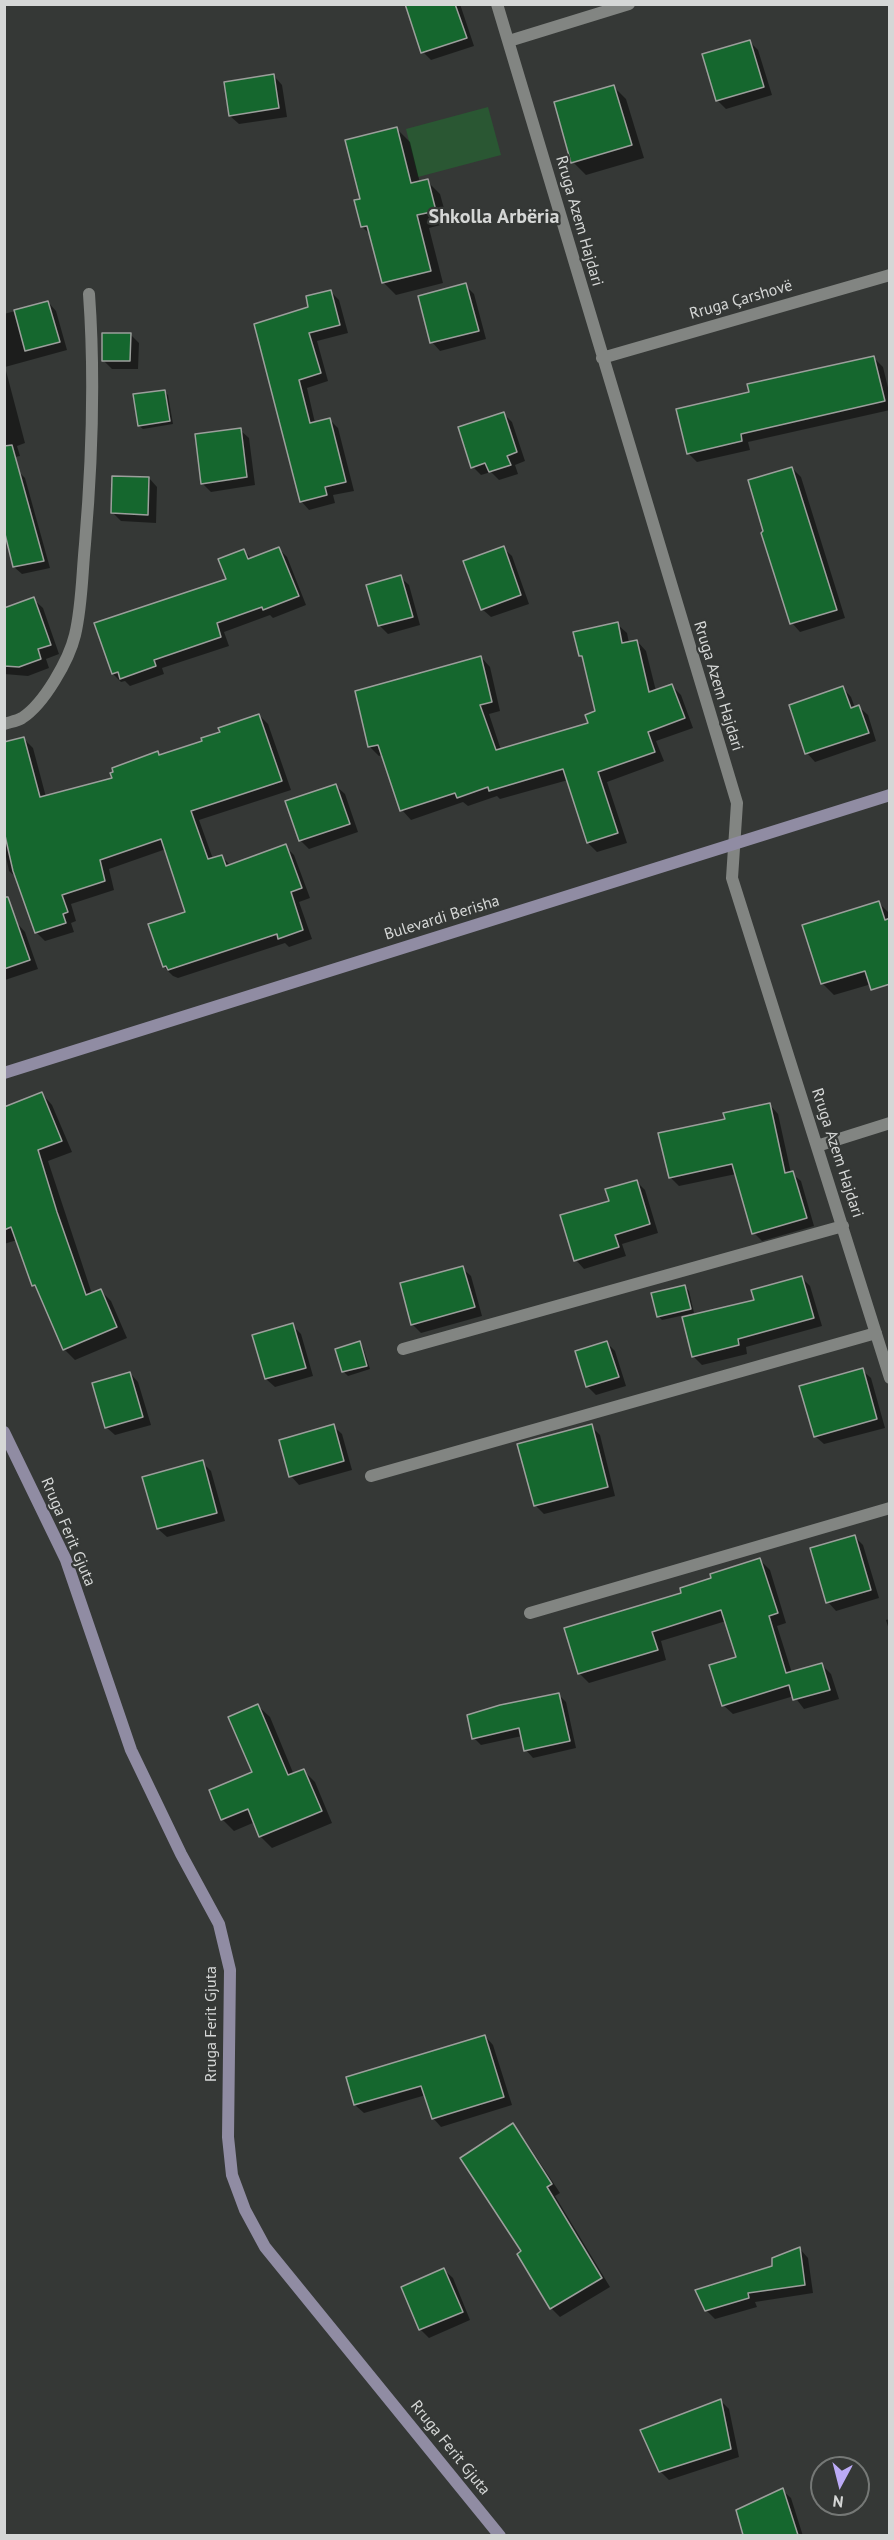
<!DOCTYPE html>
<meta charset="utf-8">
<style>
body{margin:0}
#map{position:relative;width:894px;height:2540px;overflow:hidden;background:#353836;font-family:"PT Sans",sans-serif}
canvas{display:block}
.frame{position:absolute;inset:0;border:6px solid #d5d7d6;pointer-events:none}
.north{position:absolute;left:810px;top:2456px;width:60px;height:60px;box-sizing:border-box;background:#353836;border:2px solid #757876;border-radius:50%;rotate:187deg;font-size:16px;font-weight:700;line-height:24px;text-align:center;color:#d5d7d6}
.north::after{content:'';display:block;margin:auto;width:21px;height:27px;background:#bbaaf6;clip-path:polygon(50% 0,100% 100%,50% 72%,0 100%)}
</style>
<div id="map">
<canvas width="894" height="2540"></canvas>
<div class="frame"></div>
<div class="north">N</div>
</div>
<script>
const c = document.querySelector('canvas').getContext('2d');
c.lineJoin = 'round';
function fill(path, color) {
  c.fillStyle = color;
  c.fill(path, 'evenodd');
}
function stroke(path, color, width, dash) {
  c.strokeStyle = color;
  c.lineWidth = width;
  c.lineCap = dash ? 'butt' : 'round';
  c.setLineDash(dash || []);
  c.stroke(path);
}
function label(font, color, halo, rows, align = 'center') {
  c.font = font + ' "PT Sans",sans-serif';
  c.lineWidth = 4.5;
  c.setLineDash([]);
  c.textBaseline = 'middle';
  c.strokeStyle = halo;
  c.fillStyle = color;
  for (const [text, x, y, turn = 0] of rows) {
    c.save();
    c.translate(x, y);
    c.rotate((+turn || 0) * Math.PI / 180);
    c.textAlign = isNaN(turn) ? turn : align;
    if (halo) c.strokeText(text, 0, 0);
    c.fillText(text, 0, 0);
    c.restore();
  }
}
const green = new Path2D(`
 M488,107L501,155L418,177L406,129Z`);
const shadow = new Path2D(`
 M418,4H460L474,46L431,60L423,52Z
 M750,42L758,50L772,95L726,109L717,100Z
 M274,76L282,85L287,117L239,124L230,116Z
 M613,86L626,99L644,158L586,175L573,162Z
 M397,129L410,142L420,183L427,181L440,194L448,223L429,228L443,283L396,295L383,282L371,235L362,227V200Z
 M465,285L474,294L486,339L440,351L432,342Z
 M330,291L339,300L348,333L317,341L328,381L307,388L315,423L329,419L338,428L354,491L333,495L335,503L309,510L301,501L256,325L310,308Z
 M48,302L56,311L67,350L5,367L25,443L17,446L20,456L4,459V314Z
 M130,334L139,343L138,369H112L103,360Z
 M874,358L883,367L890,396V410L748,442L750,450L697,462L688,453L751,394Z
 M164,391L168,395L173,424L143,429L139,426Z
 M503,413L512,422L525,461L515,465L518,474L499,480L491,472L481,475L473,467Z
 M240,430L249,438L255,485L211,492L202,483Z
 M792,468L801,477L845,618L800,632L792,623Z
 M17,470L25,478L50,568L22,574L14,567Z
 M149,478L157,487L156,523L121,521L112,512Z
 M503,548L512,556L529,604L491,617L482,609Z
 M279,549L287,557L306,605L273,618L270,615L224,632L229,646L162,668L164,674L130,686L125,681L121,682L113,674L228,580L244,551L252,559Z
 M400,577L409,585L420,625L388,634L379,625Z
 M33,599L43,608L59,654L46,659L49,668L28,676L4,674V609Z
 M617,624L627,633L629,643L637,641L646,651L656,691L672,686L681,695L693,728L656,741L664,761L607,782L627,843L597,852L588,843L568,780L500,799L497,796L468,806L463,802L411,820L402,810L383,755L379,756L370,747L481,657L490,667L500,711L489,714L501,750L590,724L597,712L585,660L580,656Z
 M843,688L851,697L855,708L859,707L868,715L876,741L815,762L807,753Z
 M259,715L268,724L291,790L199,820L213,859L221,856L231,866L285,846L294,855L310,898L299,902L312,939L289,947L285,943L178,978L173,976L164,967L187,913L166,849L109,869L114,890L71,904L76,921L71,923L74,932L45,941L36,932L19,880L9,871L4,847V744L24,739L33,748L46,797L114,779L158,753L161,756L204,742Z
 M336,786L345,794L358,832L309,849L300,840Z
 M878,902L890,914V984L880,988L875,983L834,995L822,983Z
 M17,923L25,932L38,969L5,980L4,927Z
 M42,1094L52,1105L72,1152L48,1161L92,1294L100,1290L111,1301L127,1338L75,1360L64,1349L39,1290L33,1285L17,1240L4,1244V1109Z
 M770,1105L778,1114L791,1173L801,1181L814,1226L762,1241L754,1233L736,1174L679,1186L670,1177L726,1120Z
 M636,1181L645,1190L658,1233L622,1244L626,1256L584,1269L576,1260L611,1202Z
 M462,1268L471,1276L482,1316L421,1333L413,1325L402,1284Z
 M802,1278L810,1286L822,1326L746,1347L747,1354L702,1365L693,1356L756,1301Z
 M685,1287L689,1291L694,1313L662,1320L658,1316Z
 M292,1325L301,1334L313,1376L275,1387L266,1379L254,1336Z
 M359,1343L363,1347L370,1369L348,1376L344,1372Z
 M607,1343L615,1351L626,1386L596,1395L587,1386Z
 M862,1370L871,1378L885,1428L824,1444L815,1436Z
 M130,1373L138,1382L151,1425L115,1435L106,1427Z
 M333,1426L342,1434L352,1470L299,1485L291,1476Z
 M591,1426L600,1435L615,1496L544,1514L535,1505Z
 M202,1462L211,1471L225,1521L167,1537L158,1529Z
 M854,1536L863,1545L879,1598L836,1611L828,1602Z
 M760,1560L770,1570L786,1623L777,1626L792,1673L821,1664L831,1674L839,1699L804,1709L794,1696L733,1714L723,1705L738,1658L726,1621L661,1641L666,1660L589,1683L579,1673L683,1594Z
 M890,1619V1633L886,1620Z
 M559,1695L566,1702L576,1748L533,1758L526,1750L522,1736L481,1745L474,1738Z
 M258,1706L270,1717L294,1775L304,1771L315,1782L332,1823L272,1848L260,1836L255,1822L234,1831L222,1819L254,1773Z
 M485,2036L493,2045L512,2105L441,2127L433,2118L426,2095L364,2113L355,2105Z
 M513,2125L521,2134L560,2193L555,2196L610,2287L560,2317L551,2308L519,2254L523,2252Z
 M800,2249L808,2258L813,2293L755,2302L757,2307L715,2319L706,2310Z
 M444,2270L453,2278L470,2320L429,2338L420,2329Z
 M721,2401L729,2409L739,2457L669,2480L660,2471Z
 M782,2490L791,2498L803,2536H744L738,2511Z`);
const building = new Path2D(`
 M405,4H455L467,38L421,53Z
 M750,40L764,87L716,101L702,54Z
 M274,74L279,108L229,116L224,82Z
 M614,85L632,145L571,163L554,102Z
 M397,127L411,183L428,179L436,211L417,215L431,271L382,283L367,226L361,227L354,200L360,199L345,140Z
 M466,283L479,331L430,343L418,296Z
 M331,290L340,325L309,333L321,373L299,380L310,423L330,418L346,482L325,487L327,495L300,502L254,324L308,307L306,296Z
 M48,301L60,342L25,351L14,310Z
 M102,333H131L130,361H102Z
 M874,356L885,401L741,434L742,441L687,454L676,409L749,392L747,384Z
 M165,390L170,421L138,426L133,394Z
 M504,412L517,452L507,456L511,465L489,472L485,463L471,468L458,427Z
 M241,428L247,477L201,484L195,434Z
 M12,445L44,561L13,567L4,530V446Z
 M792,467L837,610L790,624L761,533L763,531L748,480Z
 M112,476L149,477L148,515L111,513Z
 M504,546L521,595L481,610L463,561Z
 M279,547L299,596L263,610L262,607L217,623L221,637L154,660L156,666L120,679L118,672L112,674L94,623L226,579L218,559L244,549L248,559Z
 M401,575L413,617L378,626L366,585Z
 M34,597L51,645L38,649L41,659L19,667L4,666V608Z
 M618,622L622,643L637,640L649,692L672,684L685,718L648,732L655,752L598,772L618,833L587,843L563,769L489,791L488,787L457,798L455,793L400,811L378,745L368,747L355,691L481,656L492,702L480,705L496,750L588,723L585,715L595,711L582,656H579L573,632Z
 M843,686L851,708L859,705L869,733L805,754L789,705Z
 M259,714L282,781L191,811L208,859L222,855L226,866L286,844L302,888L291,892L303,930L278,939L277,934L168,970L166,966L163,967L148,924L185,912L161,839L100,860L105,881L62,895L68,912L63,914L66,923L35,933L13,871L4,831V742L24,737L40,797L112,778L110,773L113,772L112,768L158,751L159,755L202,741L201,738L220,732L218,728Z
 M336,784L350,824L299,841L285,801Z
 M4,897H8L30,960L4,969Z
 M879,901L885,920L890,918V984L871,990L865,971L821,984L802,925Z
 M42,1092L62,1141L38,1150L57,1212L86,1295L101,1289L117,1327L63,1350L35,1285L32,1286L11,1227L4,1230V1107Z
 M770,1103L785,1173L793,1171L807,1218L752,1234L732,1164L669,1178L658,1133L725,1119L723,1113Z
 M637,1180L650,1224L615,1235L619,1247L574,1261L560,1215L609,1201L605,1189Z
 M463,1266L475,1307L411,1325L400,1283Z
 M802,1276L814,1318L738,1339L739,1345L692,1357L682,1317L754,1300L751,1290Z
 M685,1285L691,1309L657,1317L651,1293Z
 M293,1323L306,1368L265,1379L252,1335Z
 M360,1341L367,1366L342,1372L335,1349Z
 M607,1341L619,1377L586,1387L575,1351Z
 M863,1368L877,1419L814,1437L799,1386Z
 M130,1372L143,1417L105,1428L92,1383Z
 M334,1424L344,1461L289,1477L279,1440Z
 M592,1424L608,1487L534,1506L517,1444Z
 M203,1460L217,1513L157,1529L142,1477Z
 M855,1535L871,1590L826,1603L810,1548Z
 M760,1558L778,1613L769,1616L786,1673L822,1663L830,1690L793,1700L789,1685L722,1706L709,1665L736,1657L721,1610L652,1632L658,1650L578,1674L564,1628L681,1593L680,1588L711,1578L710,1574Z
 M559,1693L570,1741L524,1751L519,1728L472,1739L467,1715L500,1705Z
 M258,1704L288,1775L304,1769L322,1811L259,1837L248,1809L221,1820L209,1790L252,1772L228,1717Z
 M485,2035L504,2097L432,2119L421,2086L354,2105L346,2077Z
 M513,2123L552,2184L547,2187L602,2278L550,2309L517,2254L521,2251L460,2158Z
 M800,2247L805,2285L748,2293L749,2298L705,2311L695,2290L772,2266V2258Z
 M444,2268L463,2312L419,2330L401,2287Z
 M721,2399L731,2449L659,2472L640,2430Z
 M783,2488L798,2535H743L736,2510Z`);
const street = new Path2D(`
 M497,4L737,803L732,878L890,1378
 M509,41L629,4
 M602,358L890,275
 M4,724C10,722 17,721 22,718C44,704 69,660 75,635C82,606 82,574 85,544C92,462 95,376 89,294
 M817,1146L890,1123
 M403,1349L843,1226
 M371,1476L876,1333
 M530,1613L890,1508`);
const secondary = new Path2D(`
 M4,1073L890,795
 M4,1432L66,1560L131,1750L181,1854L219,1924L230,1970L228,2137L232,2175L245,2210L265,2247L500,2536`);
const streetNames = [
 ["Rruga Azem Hajdari",579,221,74],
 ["Rruga Çarshovë",741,300,-16],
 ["Rruga Azem Hajdari",718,686,73],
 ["Bulevardi Berisha",442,918,-17],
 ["Rruga Azem Hajdari",837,1153,72],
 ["Rruga Ferit Gjuta",68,1532,67],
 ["Rruga Ferit Gjuta",211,2024,-90],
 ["Rruga Ferit Gjuta",450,2448,51]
];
const quarterNames = [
 ["Shkolla Arbëria",494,217]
];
fill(green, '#2a5733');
fill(shadow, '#0007');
fill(building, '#15672e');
stroke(building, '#9c9f9c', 1.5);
stroke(street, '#828582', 12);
stroke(secondary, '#908ca3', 12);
label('16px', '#d5d7d6', '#353836', streetNames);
label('bold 20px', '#d5d7d6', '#353836', quarterNames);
</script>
